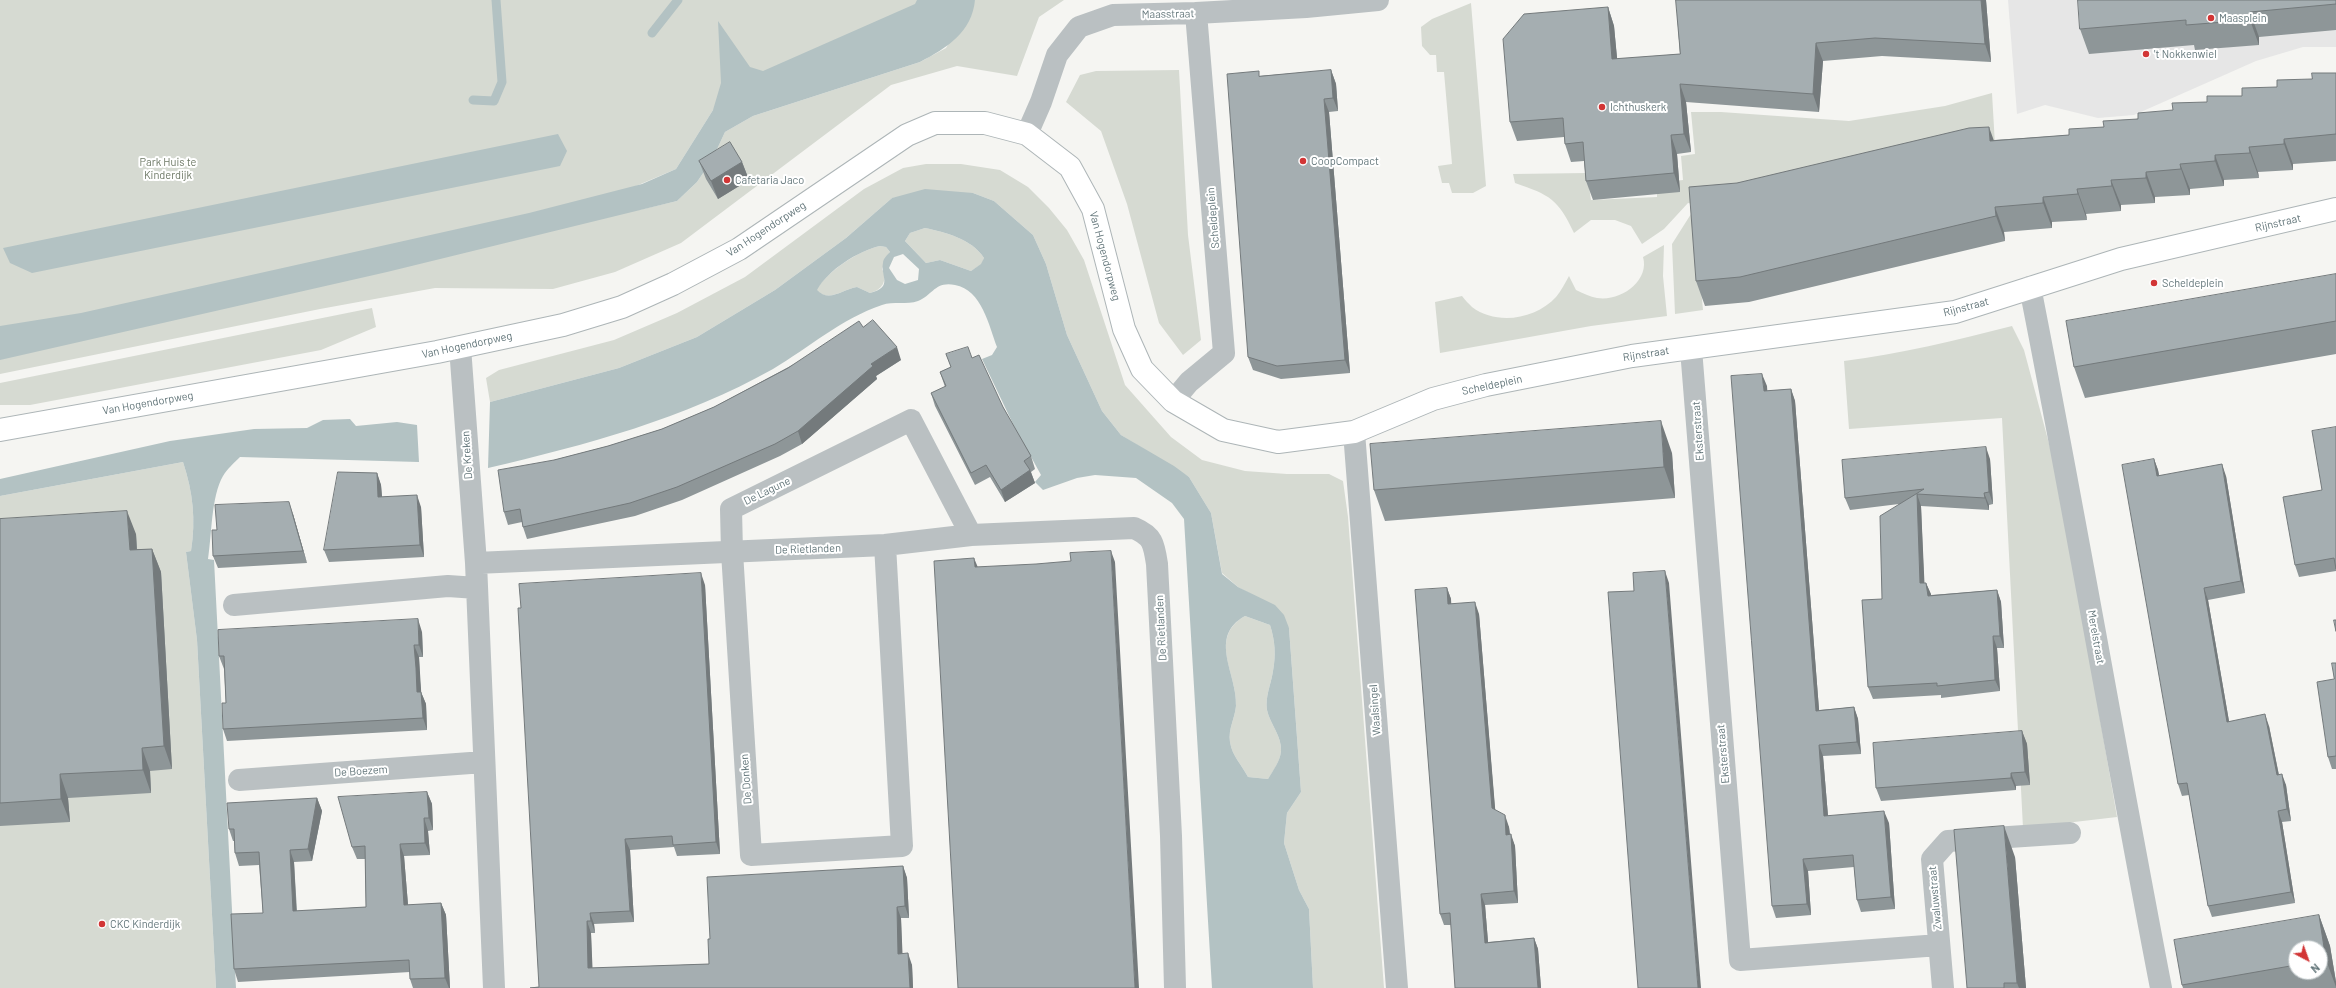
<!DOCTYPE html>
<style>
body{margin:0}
#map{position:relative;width:2336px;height:988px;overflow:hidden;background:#f5f5f2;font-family:Barlow,sans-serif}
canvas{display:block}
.north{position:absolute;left:2288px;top:940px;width:40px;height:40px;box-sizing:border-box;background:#fff;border:1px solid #c1c8ca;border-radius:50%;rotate:139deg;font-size:11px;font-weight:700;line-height:16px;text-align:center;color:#63767a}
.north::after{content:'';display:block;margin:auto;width:14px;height:18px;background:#d23535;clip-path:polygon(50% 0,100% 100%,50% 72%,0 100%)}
</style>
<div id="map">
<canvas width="2336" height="988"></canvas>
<div class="north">N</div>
</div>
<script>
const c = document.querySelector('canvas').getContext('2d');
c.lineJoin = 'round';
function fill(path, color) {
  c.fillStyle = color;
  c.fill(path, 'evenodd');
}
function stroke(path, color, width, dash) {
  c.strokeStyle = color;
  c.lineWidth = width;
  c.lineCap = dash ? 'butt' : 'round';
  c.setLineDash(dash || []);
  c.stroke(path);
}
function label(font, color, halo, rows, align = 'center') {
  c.font = font + ' Barlow,sans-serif';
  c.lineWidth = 4;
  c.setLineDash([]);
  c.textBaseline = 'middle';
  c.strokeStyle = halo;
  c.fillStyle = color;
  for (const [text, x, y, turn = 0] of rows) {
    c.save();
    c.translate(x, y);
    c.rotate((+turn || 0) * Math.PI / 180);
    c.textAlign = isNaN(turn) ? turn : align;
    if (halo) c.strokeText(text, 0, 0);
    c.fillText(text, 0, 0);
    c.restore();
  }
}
const built = new Path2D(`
 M2008,0H2336V47H2303L2256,61L2134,115L2098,118L2045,105L2017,114Z`);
const green = new Path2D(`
 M0,0H930L713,110L676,169L636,186L639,210L677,201L697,182L712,160L725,132L753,116L920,62L946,48L975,0H1064L1039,17L1017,76L957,66L891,85L681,243L615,272L553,289L435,288L320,309L0,374Z
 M1471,3L1486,186L1473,193H1452L1449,183H1442L1438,166L1452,164L1444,72H1437L1436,55H1430L1422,46L1421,27L1432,19Z
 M1179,70L1188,235L1201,340L1183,355L1159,323L1127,204L1101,131L1066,102L1080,75L1096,71Z
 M1992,93L1995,145L1699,205L1688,203L1664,229L1642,244L1631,226L1615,220H1591L1574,233C1558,199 1550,195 1515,183L1513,174L1587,173L1591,200L1657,197V183L1683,180L1681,156L1695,154L1691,112H1721L1849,121L1945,106Z
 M926,164H961L1000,170L1028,187L1049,208L1067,230L1084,260L1125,385L1171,437L1202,460L1245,471L1287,474H1329L1343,481L1348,517L1384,988H1313L1309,909L1299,890L1284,843L1287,813L1301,792L1289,628L1255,596L1238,587L1222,573L1211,513L1189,477L1121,435L1102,411L1067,335L1046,264L1033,235L994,201L973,193L892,198L846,238L775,290L697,337L619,368L490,402L486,378L499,370L614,340L677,313L745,277L864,189L903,168Z
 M1691,214L1694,215L1703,310L1675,314L1672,244Z
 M925,228C945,232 972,239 984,258L982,264L971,271L940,260L926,263L905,241L910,233Z
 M1664,245L1663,276L1667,316L1591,326L1440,353L1435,302L1462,296C1465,300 1469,304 1472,307C1497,326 1536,319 1556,297C1561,291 1565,283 1569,276L1576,290C1583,293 1590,297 1597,298C1620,302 1650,281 1643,257Z
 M880,246L886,247L890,252L882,269C888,281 882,290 870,293L857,287C843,289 829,303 816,290C828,271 858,251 880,246Z
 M372,308L376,327L321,350L30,405H0V383Z
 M2012,326L2024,350L2059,481L2117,817L2023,828L2002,418L1849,429L1844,361C1901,354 1956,340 2012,326Z
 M183,462C193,492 196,520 191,551L186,552L197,640L216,988H0V496Z
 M1245,616L1270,625C1275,641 1276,654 1273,671C1271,685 1265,696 1267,710C1270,724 1282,736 1281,751C1280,762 1273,771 1268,779L1248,777C1242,765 1232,756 1230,742C1228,729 1235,718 1236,706C1238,675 1207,638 1245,616Z`);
const water = new Path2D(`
 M917,0H975C972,32 947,48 920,62L753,116L725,132L712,160L697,182L677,201L387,272L0,360V326L81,313L529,213L642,184L676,169L713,110L721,83L718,21L750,67L763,71L915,4Z
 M558,134L567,151L560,166L32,273L10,263L3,248Z
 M925,189L973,193L994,201L1033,235L1046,264L1067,335L1102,411L1121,435L1174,466L1189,477L1211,513L1222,574L1238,587L1275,605L1284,615L1289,628L1301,792L1287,813L1284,843L1299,890L1309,909L1313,988H1212L1184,519L1172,503L1136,478L1095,475L1077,478L1043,490L1035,482L1041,475L1013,424L982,359L992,355L997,347C989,326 982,290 955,285C935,281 933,295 918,301C907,305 893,301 882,305C841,319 810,347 773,369C684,419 586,445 488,468L490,402L619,368L697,337L775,290L846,238L892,198ZM925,228C945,232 972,239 984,258L981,264L971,271L940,260L926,263L905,241L910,233ZM880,246L886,247L890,252C887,255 883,259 883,263C880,276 894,287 870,293L857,287C843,289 829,303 817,290C828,270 858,251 880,246ZM903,254L919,269L918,280L905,284L897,280L889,268L894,257ZM1245,616L1270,625C1275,641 1276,654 1273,671C1271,685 1265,696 1267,710C1270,724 1282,736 1281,751C1280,762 1273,770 1268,779L1248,777C1242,765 1232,756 1230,742C1228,729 1235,718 1236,706C1238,675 1207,637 1245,616Z
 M350,419L356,426L397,422L417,425L419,462L240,457C234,463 227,469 223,476C211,497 212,534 208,559L214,560L236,988H216L197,640L186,552L191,551C196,520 193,492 183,462L0,496V479L170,441L254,429L307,428L323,420Z`);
const stream = new Path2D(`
 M652,33L678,0
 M473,100L494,101L502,82L496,0`);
const street = new Path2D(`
 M1027,134L1041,102L1057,55L1079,27L1113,15L1196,13L1306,7L1378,0
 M2030,287C2076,520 2116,755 2161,988
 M460,347L476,563L494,988
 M1691,349L1740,960L1939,945
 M1173,401L1189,382L1224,353L1196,13
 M1354,432L1397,988
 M885,545L902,846L751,855L732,552L731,509L911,420L971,535
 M476,563L885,545L971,535L1134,528C1153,536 1154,544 1157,564L1171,836L1175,988
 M234,605L448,586L477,588
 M239,780L484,762
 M1943,988L1932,859L1948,841L2070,833`);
const secondary = new Path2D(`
 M0,430L437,352L563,325L622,307L673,284L739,249L907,135L935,123H985L1027,134L1070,167L1093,209L1124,329L1142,369L1173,401L1223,430L1278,442L1354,432L1433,399L1486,385L1632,356L1955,312L2121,259L2336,209`);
const wall = new Path2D(`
 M1676,0H1986L1991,62L1882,56L1823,61L1819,112L1686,102L1691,152L1677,154L1680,192L1593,200L1586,181L1584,161L1571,162L1565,144L1564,137L1517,141L1510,122L1608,7L1614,26L1617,59L1680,54Z
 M2336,0V30L2259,37V45L2195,50L2194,45L2089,54L2080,29Z
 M1331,70L1336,84L1338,111L1329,112L1350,373L1281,379L1253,370L1248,357L1261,76Z
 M2336,73V161L2293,164V170L2258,172L2259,178L2224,180V186L2190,189V195L2155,197V203L2121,205V211L2086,214L2087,220L2052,222V228L2004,232L2005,241L1749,302L1705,306L1696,281L1737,183L1994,140L2069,135L2207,102L2242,96Z
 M699,161L742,162L749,180L718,199L706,179Z
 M2336,274V354L2085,398L2074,367Z
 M863,327L901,360L876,376L877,379L802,444L780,456L682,500L635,516L527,539L523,527L522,522L508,525L504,512L554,460L608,446L662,429L714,407Z
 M946,354L972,358L1003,407L1031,456L1035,469L1031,472L1035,483L1005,502L990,477L975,485L935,406L931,393L945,387L940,372L951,367Z
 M1767,386V391L1791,389L1795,401L1819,710L1854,707L1858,719L1861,754L1823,756L1828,816L1889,823L1895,909L1861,912L1857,900L1854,867L1808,871L1811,915L1776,918L1772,906Z
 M2336,427V571L2299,577L2295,565L2322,490Z
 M1672,453L1675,498L1385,521L1374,490Z
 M1990,459L1993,504L1989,505V510L1921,506L1924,583H1926L1931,595L1997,590L2001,602L2004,648H1997L2000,691L1941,698V695L1873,699L1868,687L1882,599L1899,504L1850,510L1845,498Z
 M2154,459L2158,470L2159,475L2226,476L2245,593L2208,600L2229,721L2269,726L2279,775L2286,785L2291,821L2282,822L2295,903L2212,917L2208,906L2189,795L2182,796L2178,784Z
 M377,473L381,485L382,497L421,507L424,557L329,562L324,550Z
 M293,514L307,563L218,568L213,556L217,530Z
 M0,519L136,534L137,549H152L161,572L172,769L150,771L151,793L68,798L70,822L0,826Z
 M705,585L720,854L677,856L674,847L630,850L634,922L594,924L595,933H591L592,968L709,964L710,939L903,866L907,878L909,918H901L902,953L912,965L913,988H530L539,987Z
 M1447,588L1451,599V604L1479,614L1495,810L1509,827L1510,834L1515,846L1518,903L1485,905L1488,942L1534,938L1538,949L1541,988L1451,925H1444L1440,914Z
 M422,632L423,657H419L420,681L421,692L426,704L427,730L227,741L223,729L226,703L224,669L219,656Z
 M2336,663V769H2332L2328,757Z
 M2022,731L2027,744L2030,785L2016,786V790L1881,801L1876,788Z
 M427,792L432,804L433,830L428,831L430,855L404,856L408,905L441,903L446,915L450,988H413L410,979V972L238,982L234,969L263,913L259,865L239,866L235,853L234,841H233L229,829L317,798L322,811L312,861L294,862L297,911L366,907L365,859H357L352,847Z
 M2015,857L2026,988H1967Z
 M2319,915L2330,946L2336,982V988H2183L2182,985ZM2296,948H2320V972H2296Z`);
const shadedWall = new Path2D(`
 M1981,0H1986L1991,62L1985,44Z
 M1608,7L1614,26L1619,78L1612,59Z
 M2250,12L2259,37V45L2250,20Z
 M1816,43L1823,61L1819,112L1813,94Z
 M1331,70L1336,84L1338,111L1333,98Z
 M1680,84L1686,102L1691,152L1684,134Z
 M1324,99L1329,112L1350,373L1345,360Z
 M1989,127L1998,152L1990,141Z
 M1671,135L1677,154L1680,192L1674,173Z
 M2284,139L2293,164V170L2284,144Z
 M2249,147L2258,172L2259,178L2250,153Z
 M2215,155L2224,180V186L2215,161Z
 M742,162L749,180L718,199L711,181Z
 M2180,164L2190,189V195L2181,169Z
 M2146,172L2155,197V203L2146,178Z
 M2111,180L2121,205V211L2112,186Z
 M2077,189L2086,214L2087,220L2078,194Z
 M2043,197L2052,222V228L2043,203Z
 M1995,207L2004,232L2005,241L1996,216Z
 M897,347L901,360L876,376L877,379L802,444L798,431L871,364Z
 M1762,374L1767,386L1768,403L1764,391Z
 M1791,389L1795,401L1820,722L1816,711Z
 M1661,421L1672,453L1675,498L1664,467Z
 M1986,447L1990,459L1993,504L1989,492Z
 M2154,459L2158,470L2161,487L2157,476Z
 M2222,464L2226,476L2245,593L2241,581Z
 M1030,470L1035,483L1005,502L1001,490Z
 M377,473L381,485L383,509L378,497Z
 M1984,493L1989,505V510L1985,498Z
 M1917,494L1921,506L1925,595L1920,583Z
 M417,495L421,507L424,557L420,545Z
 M289,502L293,514L307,563L303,551Z
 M127,511L136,534L138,573L130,550Z
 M152,549L161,572L172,769L164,746Z
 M1111,551L1115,562L1139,988H1135Z
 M974,558L979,570L975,567Z
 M1665,571L1669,583L1701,988H1698Z
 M701,573L705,585L720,854L716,842Z
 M1926,583L1931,594L1932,608L1928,596Z
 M1447,588L1451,599L1452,616L1448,604Z
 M2204,588L2208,600L2231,733L2227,722Z
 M1997,590L2001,602L2004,648L2000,636Z
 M1475,602L1479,614L1496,819L1492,808Z
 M418,619L422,632L423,657L419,645Z
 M1993,636L1997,648L2000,691L1995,680Z
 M414,645L419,657L422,705L417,692Z
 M421,692L426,704L427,730L423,718Z
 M1854,707L1858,719L1861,754L1857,742Z
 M2265,714L2269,726L2281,786L2277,775Z
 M2022,731L2027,744L2030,785L2025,772Z
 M1819,745L1823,756L1829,828L1824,816Z
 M142,748L150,771L151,793L143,770Z
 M2011,773L2016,786V790L2011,778Z
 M60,774L68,798L70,822L61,799Z
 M2282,774L2286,785L2291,821L2287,809Z
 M427,792L432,804L433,830L429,818Z
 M317,798L322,811L312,861L308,849Z
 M1884,811L1889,823L1895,909L1891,897Z
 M2278,811L2282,822L2295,903L2291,892Z
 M1505,815L1509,827L1511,846L1506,835Z
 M424,818L428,831L430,855L425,843Z
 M2004,826L2015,857L2026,988H2019L2017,983Z
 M1511,834L1515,846L1518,903L1514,891Z
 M625,839L630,850L634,922L630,911Z
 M400,844L404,856L409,917L404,905Z
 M290,850L294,862L297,923L293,911Z
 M1803,859L1808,871L1811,915L1807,904Z
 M903,866L907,878L909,918L905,906Z
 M1481,894L1485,905L1489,954L1485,943Z
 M441,903L446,915L450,988H449L445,978Z
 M897,907L901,918L903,965L898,954Z
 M590,913L594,924L595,933L591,921Z
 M2319,915L2330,946L2336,982V987L2326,960Z
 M587,921L591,933L593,979L588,968Z
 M1534,938L1538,949L1541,988H1538Z
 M908,953L912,965L913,988H910Z`);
const building = new Path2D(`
 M1676,0H1981L1985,44L1875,38L1816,43L1813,94L1680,84L1684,134L1671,135L1674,173L1586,181L1583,142L1565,144L1563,118L1510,122L1503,39L1524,14L1608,7L1612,59L1680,54Z
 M2078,0H2336V4L2250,12V20L2186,25V20L2080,29Z
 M1331,70L1333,98L1324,99L1345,360L1277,366L1248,357L1227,74L1259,71V76Z
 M2312,73H2336V134L2284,139V144L2249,147L2250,153L2215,155V161L2180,164L2181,169L2146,172V178L2111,180L2112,186L2077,189L2078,194L2043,197V203L1995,207L1996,216L1740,277L1696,281L1689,187L1737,183L1969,128L1989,127L1990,141L2069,135V129L2104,127L2103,121L2138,119V113L2173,110L2172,103L2207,102V96H2242V88L2277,87V80L2312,79Z
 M730,142L742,162L711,181L699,161Z
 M2336,274V321L2074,367L2066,321Z
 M873,320L897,347L871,364L873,366L798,431L775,444L677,487L630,503L523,527L520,509L504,512L498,470L554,460L608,446L662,429L714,407L788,368L859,321L863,327Z
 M968,347L972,358L979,355L1003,407L1031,456L1024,461L1030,470L1001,490L986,465L971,473L931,393L946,386L940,372L951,367L946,354Z
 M1762,374L1764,391L1791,389L1816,711L1854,707L1857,742L1819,745L1824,816L1884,811L1891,897L1857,900L1853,855L1803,859L1807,904L1772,906L1731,376Z
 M1661,421L1664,467L1374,490L1370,444Z
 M2336,427V569L2334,558L2295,565L2283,497L2322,490L2312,431Z
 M1986,447L1989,492L1984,493L1985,498L1917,494L1920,583H1926L1928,596L1997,590L2000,636H1993L1995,680L1937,686V683L1868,687L1862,600L1882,599L1880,516L1924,489L1845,498L1842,460Z
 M2154,459L2157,476L2222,464L2241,581L2204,588L2227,722L2265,714L2277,775L2282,774L2287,809L2278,811L2291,892L2208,906L2187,783L2178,784L2122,465Z
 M338,472L377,473L378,497L417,495L420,545L324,550Z
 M289,502L303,551L213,556L212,530H217L215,505Z
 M127,511L130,550L152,549L164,746L142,748L143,770L60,774L61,799L0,803V519Z
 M1111,551L1135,988H958L934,561L974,558L975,567L1036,564L1071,561L1070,553Z
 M1665,571L1698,988H1638L1608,592L1634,591L1633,573Z
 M701,573L716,842L673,845L672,836L625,839L630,911L590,913L591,921H587L588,968L709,964L708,939H710L707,877L903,866L905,906L897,907L898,954L908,953L910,988H530L539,987L518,608H521L519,584Z
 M1447,588L1448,604L1475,602L1492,808L1505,815L1506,835L1511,834L1514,891L1481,894L1485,943L1534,938L1538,988H1455L1450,913L1440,914L1415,590Z
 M418,619L419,645H414L416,668L417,692H421L423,718L223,729L222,703H226L225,679L224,656H219L218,630Z
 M2334,620H2336V631Z
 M2332,663H2336V756L2328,757L2317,682L2334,679Z
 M2022,731L2025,772L2011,773V778L1876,788L1873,743Z
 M427,792L429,818H424L425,843L400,844L404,905L441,903L445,978L410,979L409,960L234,969L231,914L263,913L259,852L235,853L234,829H229L227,803L317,798L308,849L290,850L293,911L366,907L365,846L352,847L338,797Z
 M2004,826L2017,983H2004V988H1967L1954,830Z
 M2319,915L2326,960L2320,961V948H2296V965L2182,985L2174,940Z`);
const markers = [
 [2211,18,4,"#d23535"],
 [2146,54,4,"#d23535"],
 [1602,107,4,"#d23535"],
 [1303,161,4,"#d23535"],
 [727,180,4,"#d23535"],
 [2154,283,4,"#d23535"],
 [102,924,4,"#d23535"]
];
const streetNames = [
 ["Maasstraat",1168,14,-1],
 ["Scheldeplein",1213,218,-95],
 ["Rijnstraat",2278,223,-13],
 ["Van Hogendorpweg",766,229,-33],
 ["Van Hogendorpweg",1105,256,75],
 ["Rijnstraat",1966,307,-15],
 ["Van Hogendorpweg",467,345,-12],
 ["Rijnstraat",1646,354,-9],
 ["Scheldeplein",1492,385,-12],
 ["Van Hogendorpweg",148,403,-10],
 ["Eksterstraat",1698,431,-94],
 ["De Kreken",467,455,-94],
 ["De Lagune",767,491,-26],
 ["De Rietlanden",808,549,-2],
 ["De Rietlanden",1161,628,-93],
 ["Merelstraat",2096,637,80],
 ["Waalsingel",1375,710,-94],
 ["Eksterstraat",1723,754,-95],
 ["De Boezem",361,771,-4],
 ["De Donken",746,779,-94],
 ["Zwaluwstraat",1935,898,-95]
];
const poiNames = [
 ["Maasplein",2219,18],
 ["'t Nokkenwiel",2154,54],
 ["Ichthuskerk",1610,107],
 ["CoopCompact",1311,161],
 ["Cafetaria Jaco",735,180],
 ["Scheldeplein",2162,283],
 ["CKC Kinderdijk",110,924]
];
const parkNames = [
 ["Park Huis te",168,162],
 ["Kinderdijk",168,175]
];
fill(built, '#e6e6e6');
fill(green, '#d6dad2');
fill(water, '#b3c2c3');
stroke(stream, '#b3c2c3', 9);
stroke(secondary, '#adb5b7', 24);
stroke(street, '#bac0c2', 22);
stroke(secondary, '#fff', 22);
fill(wall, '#8e9698');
fill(shadedWall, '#747a7c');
fill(building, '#a5aeb1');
stroke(building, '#747a7c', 1);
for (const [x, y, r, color] of markers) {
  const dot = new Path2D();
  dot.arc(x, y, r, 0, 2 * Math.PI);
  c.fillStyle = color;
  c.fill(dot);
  stroke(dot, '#fff', 1.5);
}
label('11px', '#63767a', '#fff', streetNames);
label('11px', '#63767a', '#fff', poiNames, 'left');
label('11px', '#6d7865', '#fff', parkNames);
</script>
